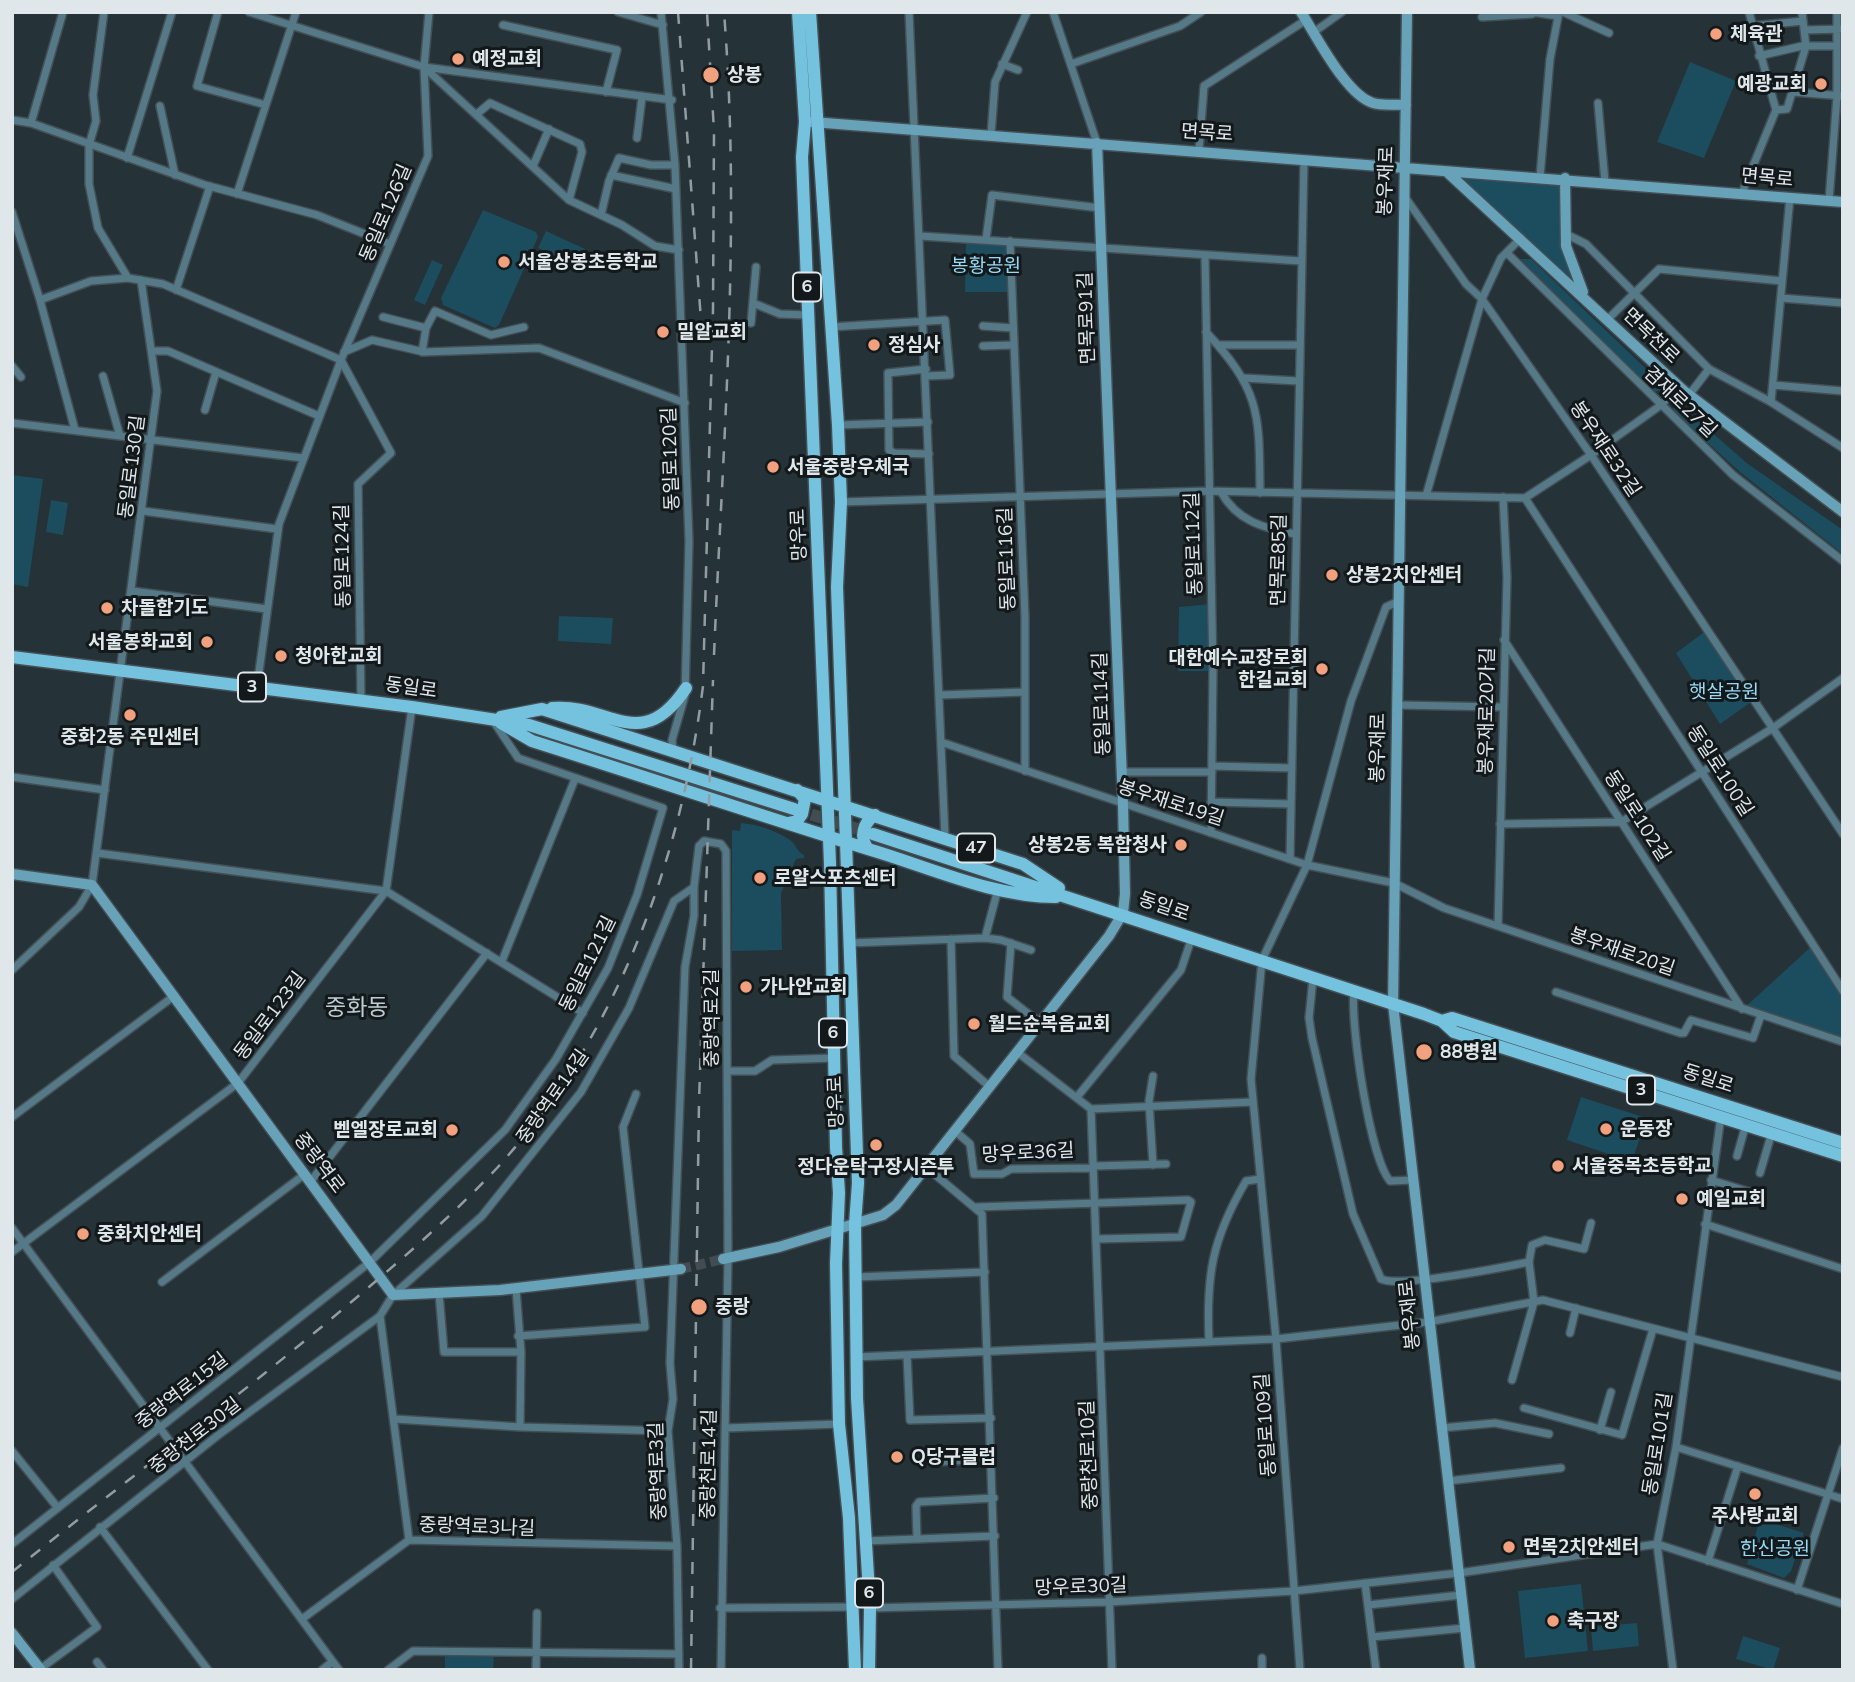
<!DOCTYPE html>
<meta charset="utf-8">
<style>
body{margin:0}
#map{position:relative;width:1855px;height:1682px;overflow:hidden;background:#253237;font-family:Mulish,sans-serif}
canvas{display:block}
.frame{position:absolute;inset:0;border:14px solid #e0e7eb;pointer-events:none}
</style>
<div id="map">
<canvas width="1855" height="1682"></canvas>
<div class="frame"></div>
</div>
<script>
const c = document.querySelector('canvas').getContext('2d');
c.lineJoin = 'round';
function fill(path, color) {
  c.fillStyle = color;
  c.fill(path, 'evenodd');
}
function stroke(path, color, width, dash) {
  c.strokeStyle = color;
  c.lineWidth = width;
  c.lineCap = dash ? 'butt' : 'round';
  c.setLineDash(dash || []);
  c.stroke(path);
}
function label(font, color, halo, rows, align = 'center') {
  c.font = font + ' Mulish,"Noto Sans KR",sans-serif';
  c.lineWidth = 6;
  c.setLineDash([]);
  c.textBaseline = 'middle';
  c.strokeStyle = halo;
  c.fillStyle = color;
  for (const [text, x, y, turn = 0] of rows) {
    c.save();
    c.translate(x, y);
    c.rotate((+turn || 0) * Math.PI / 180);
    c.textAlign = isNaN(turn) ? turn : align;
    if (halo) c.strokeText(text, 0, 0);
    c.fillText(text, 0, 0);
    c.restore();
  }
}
const green = new Path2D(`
 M1690,62L1736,81L1704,158L1657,142Z
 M1447,172L1565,178L1566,234L1585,297Z
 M483,210L536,232L538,237L499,325L495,328L443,305L441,298Z
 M546,231L585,249L577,266L538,248Z
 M966,242L1008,243L1007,292H965Z
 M1520,259H1531L1666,388L1652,393Z
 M432,260L443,265L425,305L414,300Z
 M1678,403L1748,464L1843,530V554L1740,472L1672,410Z
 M12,475L43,479L28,587L12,584Z
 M51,500L68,503L63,535L46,532Z
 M1212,604L1213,671H1178L1179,607Z
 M559,616L613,618L611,644L558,641Z
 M1707,630L1754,700L1720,724L1676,653Z
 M741,823C757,824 777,831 790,840C797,845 796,851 804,855V858L796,859L781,893L782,950L732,951V830L740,831Z
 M1813,945L1843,991V1042L1743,1009Z
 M1581,1097L1646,1118L1632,1162L1567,1140Z
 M1760,1519L1804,1533L1791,1571L1784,1578L1747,1564Z
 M1581,1584L1588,1651L1525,1658L1518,1591Z
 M1637,1623L1639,1646L1593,1651L1591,1627Z
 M1743,1636L1780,1648L1773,1670L1736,1659Z
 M445,1656L494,1657L493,1670H445Z`);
const secondaryTunnel = new Path2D(`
 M681,1269L723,1259`);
const primaryTunnel = new Path2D(`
 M794,809L873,834`);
const street = new Path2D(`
 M104,12L93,95L96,121L89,145V184L98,228L128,278L163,284L341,360L391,453L358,484L361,701
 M218,12L197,86L266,105
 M249,12L424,67L672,100
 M618,12L663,25
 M661,12L675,165L689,541L685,695L672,740L673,750
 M909,12L945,837
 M1053,12L1097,143
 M1532,12L1558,16
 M1563,12L1609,33
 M1749,12L1776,110
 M1482,17L1532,14
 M503,25L617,50L606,92
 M1752,26L1803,21
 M1804,30L1843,29
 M1314,32L1342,12
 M1759,56L1802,46H1837
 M1002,64L1018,70
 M1071,64L1180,26L1201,12
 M425,68L569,200L622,225L655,246L679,250
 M1793,92L1843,96
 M1598,103L1605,182
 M160,106L175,175
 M477,114L490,103L580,144L582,152L569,200
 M12,120L31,123L205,185L317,215L390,244
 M31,123L63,12
 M991,135L995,82L1027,12
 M637,138L642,97
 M1199,150L1204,86L1306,20
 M127,158L172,12
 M533,166L549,129
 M611,175L676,189
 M1540,177L1550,59L1559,12
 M1742,193L1776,110L1787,109L1806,46L1802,12
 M237,194L296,12
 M1405,197L1466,284L1482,299L1591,455L1843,834
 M1829,201L1837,96V12
 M12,212L40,300L75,430
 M601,215L609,181L619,158L651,165H675
 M1566,234L1586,244L1709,369L1771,402L1843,448
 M920,236L1301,261
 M986,239L992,195L1100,208
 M1010,241L1025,617V771
 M1507,253L1733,475L1843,561
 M1205,255L1213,671L1211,833
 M176,290L210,186
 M1781,298L1843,303
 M40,300L91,281L128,278
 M753,303L780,314L808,315
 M383,317L426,328
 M1608,319L1659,269L1782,281
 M751,323L756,267
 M983,326L1013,328
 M831,327L945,320L950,375L926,376
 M1206,332C1262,392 1259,415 1260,493
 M1218,345H1299
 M983,346L1014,345
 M152,351H168L319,416
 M344,352L372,340L424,352L539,348L685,403
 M422,352L426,328L435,311L491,335L524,327
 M12,366L21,377
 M926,369L888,373L889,450L894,453L929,454
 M103,376L120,436
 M1244,378L1298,381
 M1773,385L1843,391
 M1689,395L1709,369
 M1771,402L1790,197
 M205,410L216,372
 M12,423L303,458
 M838,425L928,422
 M1221,492C1237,521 1263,528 1295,534
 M1426,496L1482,299L1501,258L1521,238
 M1525,498L1843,991
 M841,502L1208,491L1525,498L1591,455L1661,405L1679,386
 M143,511L277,529
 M132,591L267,609
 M1504,640L1742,1009
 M257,687L279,524L341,360L428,156L424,67L429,12
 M939,695L1025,692
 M1397,705L1502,707
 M941,742L1307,865L1394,883L1444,908L1843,1042
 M1212,766L1292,768
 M1122,772H1212
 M12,777L105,790
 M1211,802L1291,804
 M1500,824L1621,822L1773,728L1843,678
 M97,853L386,891L583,1013
 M1290,859L1304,159
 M1498,926L1507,577L1503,497
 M985,938L1001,940L1031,950
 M951,939L954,1056L990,1087
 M849,943L985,938L998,889
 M1011,943L1007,997L1040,1023
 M502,961L575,779
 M12,970L79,907L92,885L157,391L141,280
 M1313,978L1309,1018L1312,1038L1353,1214L1381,1279C1399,1288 1505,1267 1529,1262L1532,1245L1545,1240L1584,1249L1591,1223
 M1354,991C1350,1024 1370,1158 1390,1181L1413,1180
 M1556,992L1680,1033H1684L1691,1020L1753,1038L1761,1015
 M1017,1052L1091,1109L1252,1102
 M728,1071H755L772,1060L834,1058
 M1153,1076L1149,1101L1153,1165
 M1077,1097L1181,970L1192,937
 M1091,1109L1112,1670
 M12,1117L174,996
 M955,1131L970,1144L974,1174H1002L1011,1169L1094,1168
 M1737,1156L1746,1124
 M1094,1166L1166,1164
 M926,1167L982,1214L998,1670
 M1760,1173L1772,1132
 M1711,1180L1753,1193
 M311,1181L487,953
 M977,1207L1188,1200L1191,1202L1181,1237L1097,1239
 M1705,1224L1843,1269
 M12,1228L339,1670
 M12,1252L238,1083L386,891L412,707
 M856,1277L985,1272
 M162,1282L305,1174
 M516,1289L521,1352L520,1427
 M439,1293L444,1352H521
 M380,1316L409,1540
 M1570,1333L1576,1308
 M518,1336L645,1327L623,1127L636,1094
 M1209,1342C1206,1275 1212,1239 1246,1181L1260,1179
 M907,1355L910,1420L991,1418
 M856,1357L1276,1339L1428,1322L1543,1300L1843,1377
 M1512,1380L1534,1302L1529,1262
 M1524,1408L1622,1435L1653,1329
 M395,1419L520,1427L668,1431
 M726,1428L839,1424
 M1441,1428L1495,1423L1549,1434
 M1600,1430L1611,1392
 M1676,1447L1843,1499
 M12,1451L58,1508
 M931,1462L992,1459
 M1448,1481L1561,1468
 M100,1527L208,1670
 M917,1539L916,1506L919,1502L994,1498
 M865,1541L995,1536
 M12,1544L370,1262L505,1130L556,1059L608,968L637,895L663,808L518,758L494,722
 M1708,1561L1738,1466
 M1365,1583L1376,1670
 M1797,1590L1843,1448
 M12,1599L217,1436L380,1316L393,1295L482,1216L581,1092L629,1008L674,901L694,887
 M1368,1605L1461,1595
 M720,1608L851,1607
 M870,1608L1109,1602L1294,1591L1459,1573L1657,1544L1843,1604
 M302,1619L409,1540L677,1546
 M1372,1637L1465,1628
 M1262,1658V1670
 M97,1662L103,1670
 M40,1669L97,1627L53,1565
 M322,1670L332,1662
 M388,1670L413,1651L679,1654
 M536,1670L537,1613
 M679,1670L677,1546L668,1431L673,1399L670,1363L685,967L694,916V887L699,846L704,841L721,844L726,851L728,1258L721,1670
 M1300,1670L1276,1339L1251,1079L1262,960L1307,865L1351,701L1386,607L1399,601
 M1673,1670L1657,1544L1676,1447L1721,1116`);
const secondary = new Path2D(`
 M1301,12C1316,35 1346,95 1373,103C1382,106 1396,104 1406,105
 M1407,12L1393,1004L1470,1670
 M812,122L1843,202
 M1447,172L1684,391L1843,512
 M1565,178L1566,246L1583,292
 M12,874L92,885L393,1295L500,1290L681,1269
 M723,1259L779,1247L883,1215L896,1205L1109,936L1123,913L1125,894L1123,805L1097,143
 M12,1633L41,1670`);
const primary = new Path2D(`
 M798,12L805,122L802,157L830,864L836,1147L839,1193L836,1264L839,1424L849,1518L855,1670
 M810,12L838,425L841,502L837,587L858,1183L855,1224L857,1398L870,1608L869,1670
 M12,657L412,707L529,725L794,809
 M552,708C609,703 641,756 686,688
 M501,717L542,709L1023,864L1059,888
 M501,723L532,741C649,778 765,817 881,853C938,871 997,897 1056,897
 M788,823L797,821L802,814L805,799L797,790
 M873,834L1424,1014L1442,1021L1454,1032L1843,1156
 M868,849C859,837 863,823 875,815
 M1442,1021L1452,1018L1843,1143`);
const rail = new Path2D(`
 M678,12L703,347
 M714,655C723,441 741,227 724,12
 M12,1572C120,1485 231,1403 337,1314C393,1267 447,1221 497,1168C617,1036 681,861 703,686L713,309L714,131L707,12
 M691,1670L699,1102L713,680`);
const markers = [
 [1716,34,7,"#f1a17d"],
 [458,59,7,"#f1a17d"],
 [711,75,9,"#f1a17d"],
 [1821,84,7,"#f1a17d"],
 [504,262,7,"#f1a17d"],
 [663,332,7,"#f1a17d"],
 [874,345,7,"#f1a17d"],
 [773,467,7,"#f1a17d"],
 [1332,575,7,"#f1a17d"],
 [107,608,7,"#f1a17d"],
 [207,642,7,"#f1a17d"],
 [281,656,7,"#f1a17d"],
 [1322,669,7,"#f1a17d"],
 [130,715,7,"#f1a17d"],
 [1181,845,7,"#f1a17d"],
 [760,878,7,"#f1a17d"],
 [746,987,7,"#f1a17d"],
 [974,1024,7,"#f1a17d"],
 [1424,1052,9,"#f1a17d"],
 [1606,1129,7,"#f1a17d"],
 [452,1130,7,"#f1a17d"],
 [876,1145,7,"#f1a17d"],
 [1558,1166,7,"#f1a17d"],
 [1682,1199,7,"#f1a17d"],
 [83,1234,7,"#f1a17d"],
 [699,1307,9,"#f1a17d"],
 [897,1457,7,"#f1a17d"],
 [1755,1494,7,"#f1a17d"],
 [1509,1547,7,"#f1a17d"],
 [1553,1621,7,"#f1a17d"]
];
const shields = [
 [807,287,28],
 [252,687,28],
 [976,848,38],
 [833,1033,28],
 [1641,1090,28],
 [869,1593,28]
];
const shieldNames = [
 ["6",807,287],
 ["3",252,687],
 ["47",976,848],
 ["6",833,1033],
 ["3",1641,1090],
 ["6",869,1593]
];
const poiNames = [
 ["체육관",1730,34],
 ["예정교회",472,59],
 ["상봉",727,75],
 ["예광교회",1807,84,"right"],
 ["서울상봉초등학교",518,262],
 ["밀알교회",677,332],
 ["정심사",888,345],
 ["서울중랑우체국",787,467],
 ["상봉2치안센터",1346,575],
 ["차돌합기도",121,608],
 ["서울봉화교회",193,642,"right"],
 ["청아한교회",295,656],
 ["대한예수교장로회",1308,658,"right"],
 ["한길교회",1308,680,"right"],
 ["중화2동 주민센터",130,737,"center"],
 ["상봉2동 복합청사",1167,845,"right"],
 ["로얄스포츠센터",774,878],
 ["가나안교회",760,987],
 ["월드순복음교회",988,1024],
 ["88병원",1440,1052],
 ["운동장",1620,1129],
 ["벧엘장로교회",438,1130,"right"],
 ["서울중목초등학교",1572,1166],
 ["정다운탁구장시즌투",876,1167,"center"],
 ["예일교회",1696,1199],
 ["중화치안센터",97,1234],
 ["중랑",715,1307],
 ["Q당구클럽",911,1457],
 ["주사랑교회",1755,1516,"center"],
 ["면목2치안센터",1523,1547],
 ["축구장",1567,1621]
];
const streetNames = [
 ["면목로",1207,133,4],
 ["면목로",1767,178,5],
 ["봉우재로",1386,181,-88],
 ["동일로126길",386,213,-67],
 ["면목로91길",1087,318,-92],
 ["면목천로",1651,336,44],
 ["겸재로27길",1680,402,44],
 ["봉우재로32길",1605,449,56],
 ["동일로120길",671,459,-92],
 ["동일로130길",132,467,-83],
 ["망우로",799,535,-92],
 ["동일로112길",1194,544,-92],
 ["동일로124길",343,556,-91],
 ["동일로116길",1007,559,-92],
 ["면목로85길",1279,560,-89],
 ["동일로",411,688,8],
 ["동일로114길",1102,704,-92],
 ["봉우재로20가길",1487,711,-89],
 ["봉우재로",1378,748,-89],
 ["동일로100길",1720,771,57],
 ["봉우재로19길",1171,803,18],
 ["동일로102길",1637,816,57],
 ["동일로",1164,907,19],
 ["봉우재로20길",1622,952,19],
 ["동일로121길",588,964,-64],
 ["동일로123길",270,1016,-53],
 ["중랑역로2길",712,1018,-90],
 ["동일로",1708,1079,18],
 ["중랑역로14길",553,1097,-55],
 ["망우로",836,1102,-92],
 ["망우로36길",1028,1153,-3],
 ["중랑역로",319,1163,53],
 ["봉우재로",1410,1315,-96],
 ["중랑역로15길",182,1391,-38],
 ["동일로109길",1266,1425,-94],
 ["중랑천로30길",195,1436,-38],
 ["동일로101길",1658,1444,-81],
 ["중랑천로10길",1089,1455,-92],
 ["중랑천로14길",709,1464,-89],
 ["중랑역로3길",658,1471,-92],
 ["중랑역로3나길",477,1527,2],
 ["망우로30길",1081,1587,-2]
];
const parkNames = [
 ["봉황공원",986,266],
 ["햇살공원",1724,692],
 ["한신공원",1775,1549]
];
const quarterNames = [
 ["중화동",357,1008]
];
fill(green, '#1c4d5e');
stroke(secondaryTunnel, '#414d52', 10, [10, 5]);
stroke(primaryTunnel, '#414d52', 12, [12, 6]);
stroke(street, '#434f54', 10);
stroke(secondary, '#434f54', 13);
stroke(primary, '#434f54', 15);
stroke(street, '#557987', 7);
stroke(secondary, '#68a2b9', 10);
stroke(primary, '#75c2df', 12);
stroke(rail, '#939da1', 2.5, [12, 12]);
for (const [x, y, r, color] of markers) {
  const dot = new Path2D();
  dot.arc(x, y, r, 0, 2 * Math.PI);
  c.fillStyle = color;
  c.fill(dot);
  stroke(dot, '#13191b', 2.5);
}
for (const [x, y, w] of shields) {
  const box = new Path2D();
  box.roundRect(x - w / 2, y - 14.5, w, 29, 5);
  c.fillStyle = '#13191b';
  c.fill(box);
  stroke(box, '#e0e7eb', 2);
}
label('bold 18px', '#e0e7eb', null, shieldNames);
label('bold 19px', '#e0e7eb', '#13191b', poiNames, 'left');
label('19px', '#e0e7eb', '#13191b', streetNames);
label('19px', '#95daf6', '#13191b', parkNames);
label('23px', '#bdcdd3', '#13191b', quarterNames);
</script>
